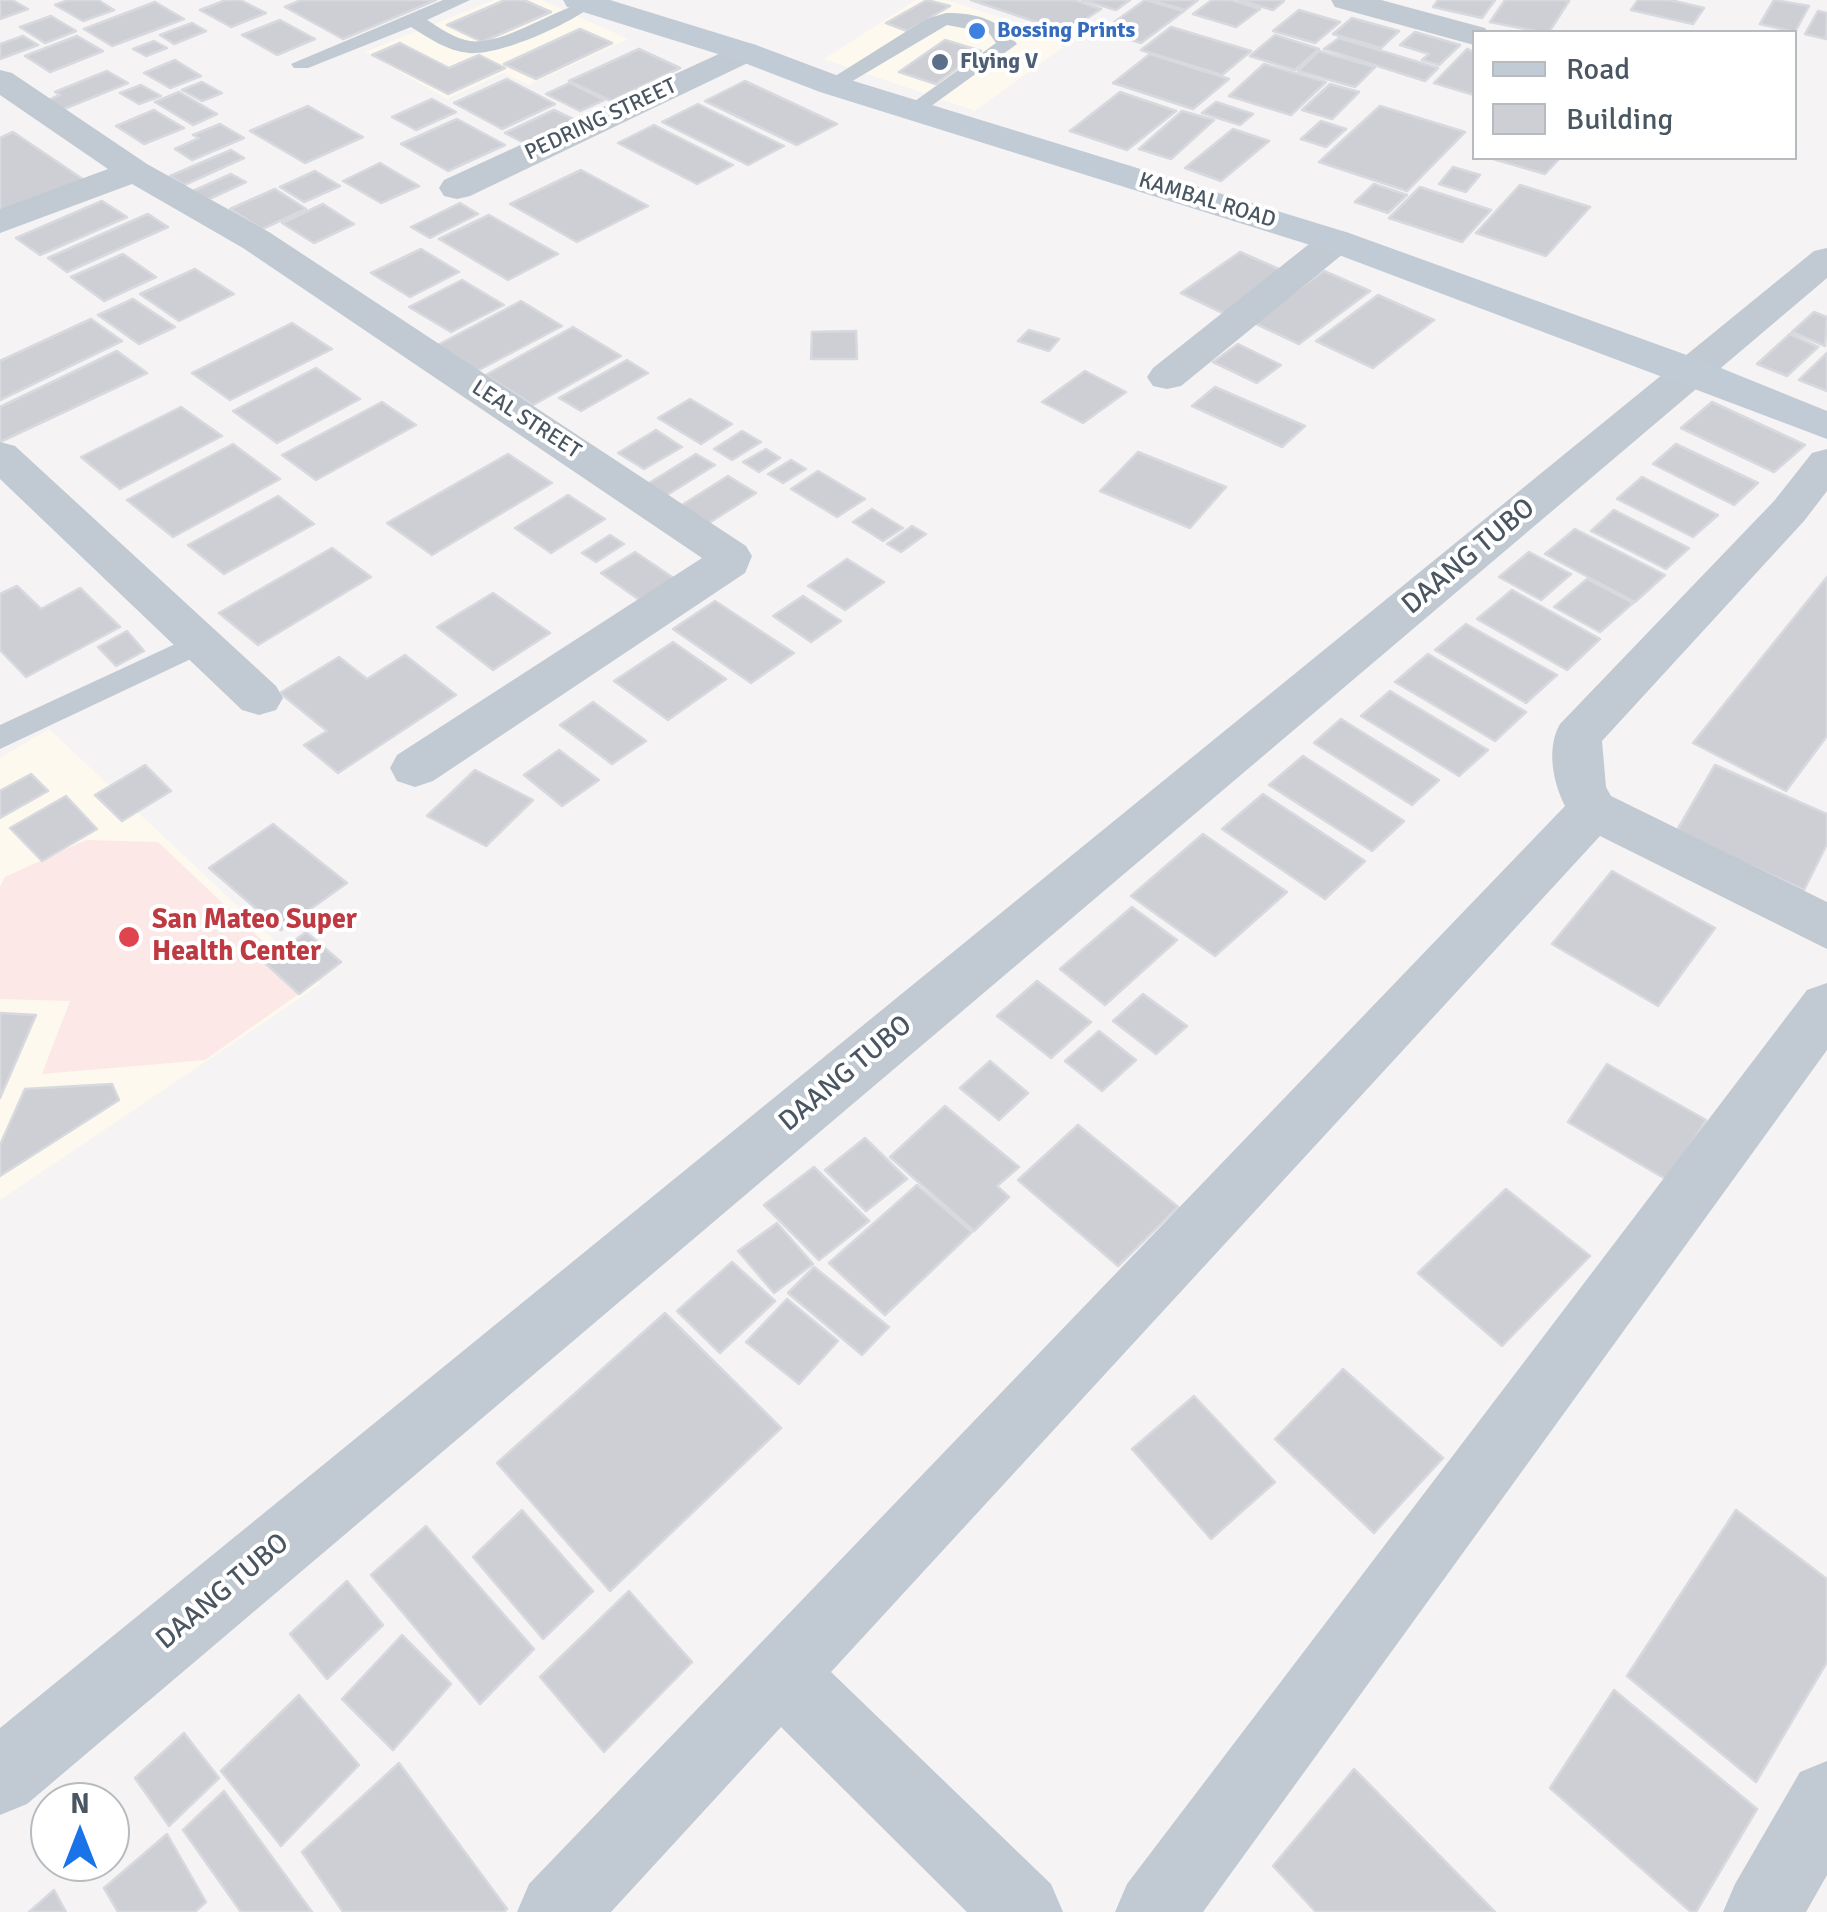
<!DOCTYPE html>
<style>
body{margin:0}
#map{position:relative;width:1827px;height:1912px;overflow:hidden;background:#f5f3f3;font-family:Signika,sans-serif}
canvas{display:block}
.legend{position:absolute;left:1472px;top:30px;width:325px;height:130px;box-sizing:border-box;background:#fff;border:2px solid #b7bbc0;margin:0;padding:12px 18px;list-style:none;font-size:30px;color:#4a5661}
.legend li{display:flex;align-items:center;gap:20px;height:50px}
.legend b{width:50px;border:2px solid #b7bbc0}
.north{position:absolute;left:30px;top:1782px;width:100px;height:100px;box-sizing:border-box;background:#fff;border:2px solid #b7bbc0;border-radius:50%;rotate:0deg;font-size:28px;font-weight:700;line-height:40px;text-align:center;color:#4a5661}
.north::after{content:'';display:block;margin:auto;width:35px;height:45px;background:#1a73e8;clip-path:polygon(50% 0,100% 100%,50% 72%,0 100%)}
</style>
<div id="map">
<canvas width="1827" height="1912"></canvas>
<ul class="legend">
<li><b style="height:12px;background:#c1cbd6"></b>Road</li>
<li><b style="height:28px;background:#cdcfd5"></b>Building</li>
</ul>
<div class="north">N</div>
</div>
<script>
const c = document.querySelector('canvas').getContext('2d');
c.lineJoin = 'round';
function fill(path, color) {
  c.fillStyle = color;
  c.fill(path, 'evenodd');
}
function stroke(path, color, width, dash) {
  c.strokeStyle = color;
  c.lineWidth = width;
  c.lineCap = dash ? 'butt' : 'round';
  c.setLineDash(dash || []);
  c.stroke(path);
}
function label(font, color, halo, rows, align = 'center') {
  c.font = font + ' Signika,sans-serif';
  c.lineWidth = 8;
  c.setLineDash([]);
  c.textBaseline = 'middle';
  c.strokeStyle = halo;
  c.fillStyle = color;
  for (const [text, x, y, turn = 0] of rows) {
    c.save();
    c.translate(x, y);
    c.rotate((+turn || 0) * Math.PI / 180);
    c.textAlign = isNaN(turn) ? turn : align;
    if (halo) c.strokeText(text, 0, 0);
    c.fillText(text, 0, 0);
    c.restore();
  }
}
const commercial = new Path2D(`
 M494,0H542L628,39L529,85L503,73L447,99L365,52Z
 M916,0H946L1073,40L975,111L824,59Z
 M49,729L321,984L0,1200V758Z`);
const medical = new Path2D(`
 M86,840L158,842L310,986L205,1060L42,1074L70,1001L0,999V887L5,877Z`);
const building = new Path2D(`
 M0,0H12L28,9L0,19Z
 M68,0H98L114,10L83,21L55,5Z
 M226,0H240L266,13L231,27L200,10Z
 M301,0H436L343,39L285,7Z
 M505,0H524L551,12L482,42L447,25Z
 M927,0L950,6L907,31L886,23Z
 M971,0H1074L1101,9L1066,32Z
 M1082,0H1130L1116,10Z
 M1145,0L1184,11L1141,43L1102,31Z
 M1151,0H1198L1185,10Z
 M1212,0H1231L1260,9L1236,27L1193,14Z
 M1239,0H1282L1284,1L1273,10Z
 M1438,0H1495L1482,18L1433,7Z
 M1505,0H1564L1569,1L1549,32H1541L1490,22Z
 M1638,0H1670L1704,8L1693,24L1631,10Z
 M1774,0L1809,6L1795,32L1760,24Z
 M155,2L184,19L112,46L84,29Z
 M1299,10L1340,22L1315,43L1273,31Z
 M1818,11L1827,13L1826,39L1805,34Z
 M51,16L76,31L45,43L20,27Z
 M1352,18L1399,31L1381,48L1333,34Z
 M280,20L315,39L277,55L242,35Z
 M192,23L206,31L174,44L160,35Z
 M1171,27L1251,51L1222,75L1141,50Z
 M580,29L612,43L536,79L504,64Z
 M1415,32L1460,45L1439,65L1422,60L1429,54L1400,45Z
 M1275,35L1319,49L1295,70L1250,56Z
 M23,36L38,45L0,59V44Z
 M77,36L103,51L50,72L25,56Z
 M1339,38L1438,68L1425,81L1324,49Z
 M945,40L981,51L936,84L899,72Z
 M154,41L167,48L146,56L133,49Z
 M400,43L449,68L479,55L505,68L448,94L372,55Z
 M639,49L680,68L611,101L569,81Z
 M1467,49L1474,52V95L1434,83Z
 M1319,51L1375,67L1355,87L1298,71Z
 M1150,54L1229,79L1193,109L1113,83Z
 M175,60L201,76L170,88L144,73Z
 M1264,64L1326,82L1291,115L1229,96Z
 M107,71L128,83L59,111L44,102L60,95L55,92Z
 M507,79L555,104L502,129L454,103Z
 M745,81L837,124L797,145L705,101Z
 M202,82L222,93L202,101L182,90Z
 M570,83L604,100L580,111L546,94Z
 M1330,84L1359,92L1332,119L1302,110Z
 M141,85L161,96L139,104L120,93Z
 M179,92L217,114L193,125L155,102Z
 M1120,92L1176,111L1127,150L1070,131Z
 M432,99L456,112L416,130L392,117Z
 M1216,102L1253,114L1240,125L1202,113Z
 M698,104L784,146L748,165L662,122Z
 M308,106L363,137L305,163L250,131Z
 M1380,106L1465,132L1407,191L1319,162Z
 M154,110L184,128L144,144L116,126Z
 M554,110L575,120L526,144L505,133Z
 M1182,111L1214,120L1171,159L1139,149Z
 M457,119L505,145L448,171L401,144Z
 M1321,121L1346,129L1326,147L1301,139Z
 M220,124L244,138L192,160L175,149L199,138L193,135Z
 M654,125L733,165L697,184L618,143Z
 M1233,129L1269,141L1221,181L1185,168Z
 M13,132L84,180L0,214V138Z
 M231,150L244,158L184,185L170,176Z
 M1490,158H1560L1545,174Z
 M380,163L419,186L381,203L343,181Z
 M1453,167L1480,175L1466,192L1439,184Z
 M581,170L648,206L577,242L510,204Z
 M315,171L340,186L304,202L280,187Z
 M231,174L246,182L207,200L193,191Z
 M1374,184L1407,195L1388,213L1355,202Z
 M1520,185L1590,207L1546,256L1476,233Z
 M1420,187L1491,210L1462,242L1389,218Z
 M275,189L306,209L262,229L230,209Z
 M102,201L127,217L40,255L16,238Z
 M460,203L478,214L430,238L411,227Z
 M323,204L354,224L314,243L282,223Z
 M148,214L168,227L67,272L48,258Z
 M489,215L558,254L508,280L439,239Z
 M421,249L459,272L410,297L371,273Z
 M1240,252L1288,273L1229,316L1181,293Z
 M123,254L156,277L104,301L71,277Z
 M195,269L234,294L179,321L140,294Z
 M1324,271L1370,291L1299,344L1252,322Z
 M462,280L504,305L451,332L409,307Z
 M1378,295L1434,320L1373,368L1316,341Z
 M133,299L175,327L139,344L98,315Z
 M521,301L562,326L477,371L436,346Z
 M1814,312L1827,317L1825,346L1792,332Z
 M91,319L122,341L0,400V361Z
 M292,323L332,349L230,400L192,373Z
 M573,327L621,356L533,405L486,375Z
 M1029,330L1059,339L1049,351L1018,341Z
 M856,331L857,359H811L812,332Z
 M1790,334L1818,347L1787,376L1757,364Z
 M1238,344L1281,365L1257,383L1213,362Z
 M117,351L147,373L0,442V407Z
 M1827,353V391L1799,380Z
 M627,360L648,373L581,411L559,398Z
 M316,368L360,399L277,443L233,411Z
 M1085,371L1126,392L1083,423L1042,402Z
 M1215,387L1305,426L1282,447L1192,406Z
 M690,399L732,424L701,444L658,418Z
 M382,402L416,425L316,480L282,455Z
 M1712,402L1805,445L1774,472L1681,428Z
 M181,407L222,436L120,489L81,457Z
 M656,430L682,447L644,469L618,453Z
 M742,431L761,442L732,460L714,449Z
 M233,444L280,479L173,537L127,500Z
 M1676,444L1758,483L1734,505L1653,464Z
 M766,449L780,458L759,472L743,462Z
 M1138,452L1226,487L1190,528L1100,491Z
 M508,454L552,483L432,555L387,523Z
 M696,454L715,465L659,500L641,488Z
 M791,460L806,469L783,483L768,474Z
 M818,471L865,499L837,517L791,489Z
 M728,476L756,493L701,528L674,510Z
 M1642,477L1718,515L1693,537L1617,499Z
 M568,495L605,519L551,553L515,528Z
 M278,496L314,524L224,574L188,545Z
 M872,509L903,528L883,541L853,522Z
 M1614,510L1689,548L1666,569L1591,531Z
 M912,526L926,534L901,552L887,544Z
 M1575,529L1665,575L1635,602L1545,554Z
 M610,535L624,544L596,562L582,553Z
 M332,548L371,577L258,645L219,613Z
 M635,552L675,579L641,601L601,573Z
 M1529,552L1571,574L1541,600L1499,577Z
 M847,559L884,582L845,610L808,586Z
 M1827,577V736L1786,791L1693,743Z
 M1587,579L1633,603L1600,632L1554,607Z
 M17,586L41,609L80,588L120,627L26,677L0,650V594Z
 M1512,590L1600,639L1567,670L1477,619Z
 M493,593L550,633L493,670L437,627Z
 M803,596L841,621L811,642L773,616Z
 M715,601L794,653L751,683L673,629Z
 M1466,624L1557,675L1526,703L1435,650Z
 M127,631L144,651L116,666L98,647Z
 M673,642L726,679L668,720L614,681Z
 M1428,654L1526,712L1495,741L1395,682Z
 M405,655L456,695L338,773L304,745L327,731L280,693L339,657L367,679Z
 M1390,691L1488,750L1459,776L1361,716Z
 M593,702L646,741L612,764L560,725Z
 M1341,719L1439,780L1412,805L1314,743Z
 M559,750L599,780L562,806L524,775Z
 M1303,756L1404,821L1372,851L1269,785Z
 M145,765L171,791L122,821L95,795Z
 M1715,765L1827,814V844L1804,890L1676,832Z
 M475,770L533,800L486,846L427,816Z
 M31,774L48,791L0,818V791Z
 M1263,794L1365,861L1325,899L1222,829Z
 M66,796L97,829L42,861L10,828Z
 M273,824L347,883L281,930L209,868Z
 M1203,834L1287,892L1215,956L1131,896Z
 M1612,871L1715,928L1658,1006L1552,944Z
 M1132,907L1177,940L1105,1005L1060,969Z
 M306,932L341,962L299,994L265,963Z
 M1037,981L1091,1022L1051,1058L997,1016Z
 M1143,994L1187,1026L1156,1054L1113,1021Z
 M0,1013L36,1015L0,1098Z
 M1099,1031L1136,1060L1102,1091L1065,1061Z
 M990,1061L1028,1093L999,1120L960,1088Z
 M1607,1064L1706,1120L1669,1181L1568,1122Z
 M112,1084L119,1100L0,1176V1145L25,1089Z
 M945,1106L1019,1167L997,1186L1009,1197L974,1231L890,1157Z
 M1078,1125L1178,1207L1118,1266L1018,1180Z
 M865,1138L907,1179L866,1211L825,1170Z
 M814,1167L869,1221L819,1260L764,1205Z
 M917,1185L972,1232L885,1315L829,1263Z
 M1506,1189L1590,1256L1502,1346L1418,1273Z
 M777,1223L813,1264L774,1293L738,1251Z
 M732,1262L775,1301L720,1353L677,1311Z
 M814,1267L889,1327L862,1355L788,1293Z
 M787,1299L838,1341L799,1384L746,1342Z
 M665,1313L781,1428L610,1591L497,1463Z
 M1343,1369L1443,1458L1374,1533L1275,1439Z
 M1194,1396L1275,1482L1211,1539L1132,1449Z
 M522,1510L593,1591L543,1639L473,1557Z
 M1736,1510L1827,1579V1662L1756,1782L1627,1676Z
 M426,1526L534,1649L480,1704L371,1575Z
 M347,1581L383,1625L327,1679L290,1634Z
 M629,1591L692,1662L604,1752L540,1677Z
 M402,1635L451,1684L393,1750L342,1699Z
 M1614,1690L1757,1809L1696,1912H1691L1550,1788Z
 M299,1695L359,1765L281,1846L221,1771Z
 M184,1733L219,1778L169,1826L135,1778Z
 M399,1763L507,1909L504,1912H343L302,1852Z
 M1354,1769L1495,1912H1316L1273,1866Z
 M224,1791L312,1912H241L183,1830Z
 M167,1834L206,1902L195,1912H118L104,1888Z
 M54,1890L66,1912H29Z`);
const lane = new Path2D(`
 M443,0H470L427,20C440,28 455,39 470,41C510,46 563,0 595,3C574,23 499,56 469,53C447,51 429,38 411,27L308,68H294L291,64Z
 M946,13C977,13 999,19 1017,44L916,117L908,116L905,111L908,106L996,43L989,33L947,25L839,89L832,91L821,85L926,19Z
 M199,633L210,636L214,643L210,650L0,749V725Z`);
const street = new Path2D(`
 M1331,0H1381L1485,28L1488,32H1474V45L1335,7Z
 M745,42L756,45L761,52L756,59L470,196L457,199L444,196L439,188L444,180Z
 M0,70L12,73L147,164L269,232L746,546L752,556L745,573L433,781L415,787L397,781L390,768L397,755L702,558L243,248L132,184L0,233V209L108,169L0,95Z
 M1336,230L1349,233L1354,241L1349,249L1181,386L1167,389L1153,386L1147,377L1153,368L1323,233Z
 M1827,248V278L27,1804L0,1815V1728L1814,251Z
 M0,442L15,446L276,686L283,698L276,710L259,715L242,710L0,479Z
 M1827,449V491L1804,521L1602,741L1606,787L1611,796L1827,902V949L1600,836L831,1672L1051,1884L1063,1912H967L781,1727L611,1912H517L529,1884L1565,806C1553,783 1546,748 1560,724L1774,501L1812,453Z
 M1827,983V1050L1203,1912H1115L1127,1884L1807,990Z
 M1827,1761V1875L1806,1912H1723L1735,1884L1800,1772Z`);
const secondary = new Path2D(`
 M563,0H610L756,45L844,78L1349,233L1706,362L1827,411V439L1323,249L820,92L734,59L567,7Z`);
const markers = [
 [977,31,10,"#3f7fe0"],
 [940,62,10,"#5c6f8a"],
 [129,937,12,"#e0444e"]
];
const farShopnames = [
 ["Bossing Prints",997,31]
];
const farServicenames = [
 ["Flying V",960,62]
];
const farStreetnames = [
 ["PEDRING STREET",601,120,-25],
 ["KAMBAL ROAD",1207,201,17],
 ["LEAL STREET",526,420,33]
];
const streetNames = [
 ["DAANG TUBO",1469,557,-40],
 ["DAANG TUBO",846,1074,-40],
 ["DAANG TUBO",223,1592,-40]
];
const healthNames = [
 ["San Mateo Super",152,921],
 ["Health Center",152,953]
];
fill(commercial, '#fdf9ef');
fill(medical, '#fce8e6');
fill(building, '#cdcfd5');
stroke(building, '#d7d9de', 2.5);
fill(lane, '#c1cad2');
fill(street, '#c1cad2');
fill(secondary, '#c1cbd6');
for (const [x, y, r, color] of markers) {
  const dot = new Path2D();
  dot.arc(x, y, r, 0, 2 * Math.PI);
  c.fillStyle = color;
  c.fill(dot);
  stroke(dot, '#fff', 4);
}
label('bold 22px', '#366cbe', '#fff', farShopnames, 'left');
label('bold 22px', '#4e5e75', '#fff', farServicenames, 'left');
label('22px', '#4a5661', '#fff', farStreetnames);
label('28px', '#4a5661', '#fff', streetNames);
label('bold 28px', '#be3a42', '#fff', healthNames, 'left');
</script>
